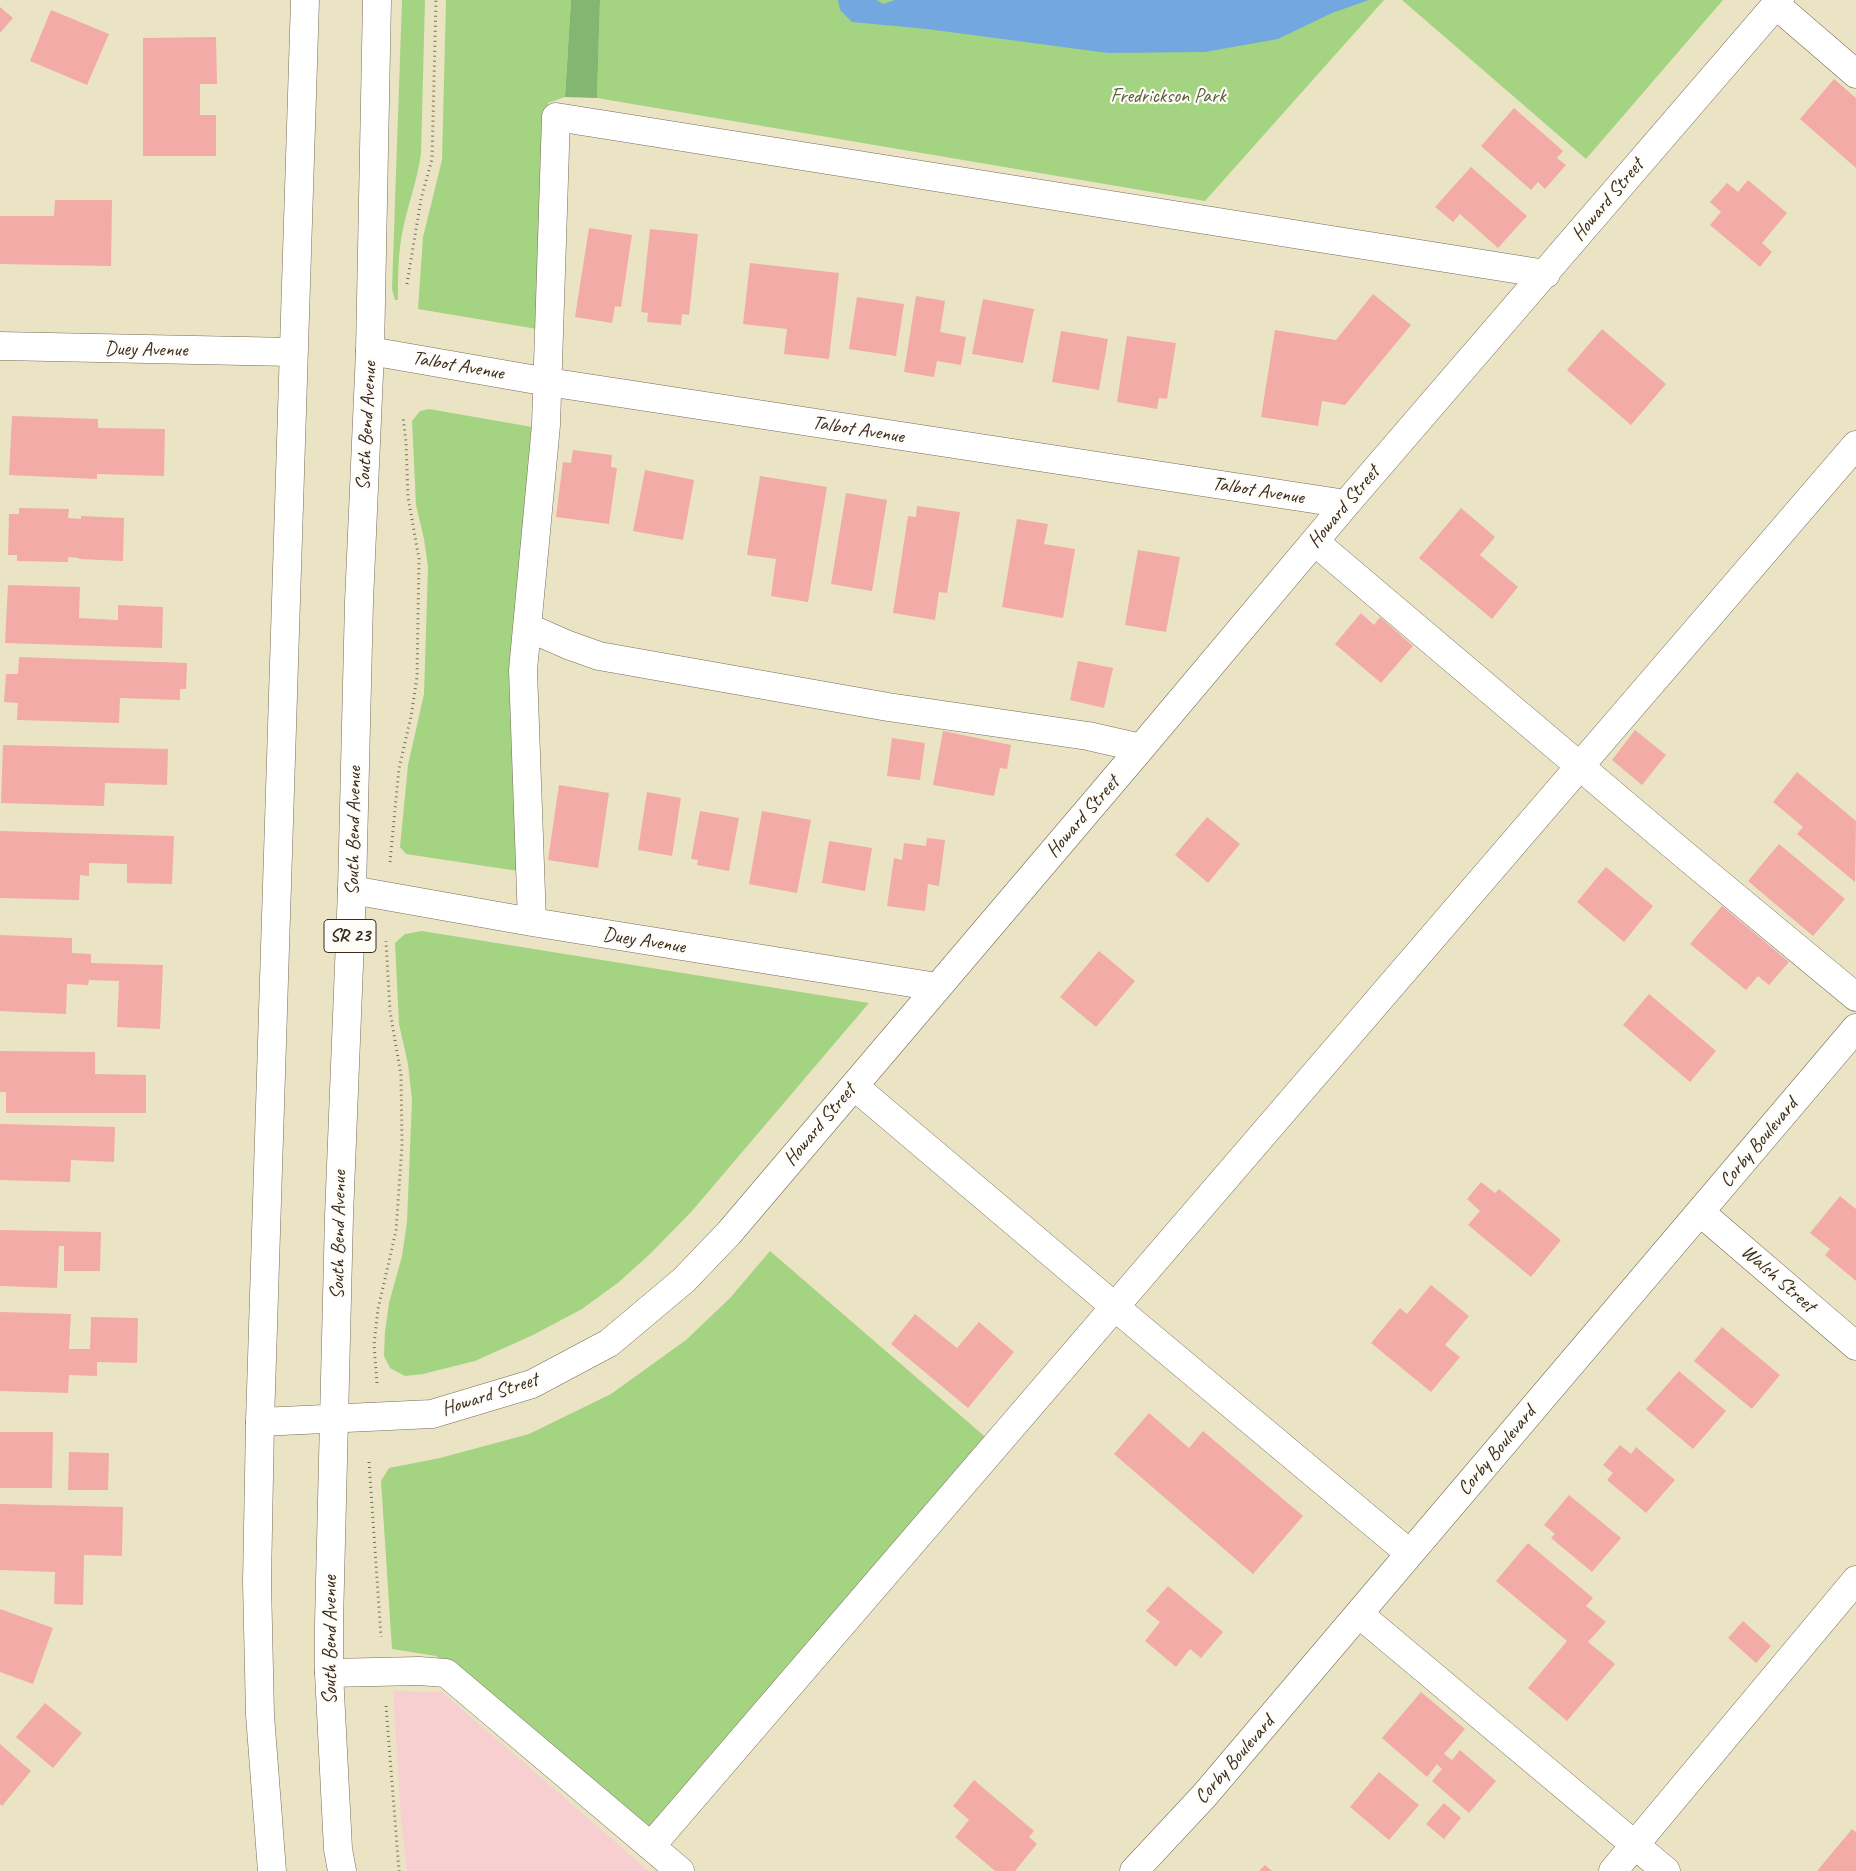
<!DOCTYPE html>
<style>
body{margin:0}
canvas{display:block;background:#eae4c4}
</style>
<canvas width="1856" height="1871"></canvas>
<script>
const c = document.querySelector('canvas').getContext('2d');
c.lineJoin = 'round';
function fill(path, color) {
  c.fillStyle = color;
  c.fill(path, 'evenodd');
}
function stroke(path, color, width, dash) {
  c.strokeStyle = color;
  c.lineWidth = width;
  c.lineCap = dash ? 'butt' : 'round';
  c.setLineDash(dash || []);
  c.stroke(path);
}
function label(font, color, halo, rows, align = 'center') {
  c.font = font + ' Caveat,sans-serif';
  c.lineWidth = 4.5;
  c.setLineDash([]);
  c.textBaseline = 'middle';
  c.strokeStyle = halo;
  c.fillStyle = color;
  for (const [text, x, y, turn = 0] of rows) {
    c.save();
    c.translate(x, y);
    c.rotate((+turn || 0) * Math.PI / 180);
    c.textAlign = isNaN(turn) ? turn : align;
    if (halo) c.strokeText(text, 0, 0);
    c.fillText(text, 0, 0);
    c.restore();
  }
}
const built = new Path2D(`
 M393,1691L442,1692L649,1871H407L401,1820Z`);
const green = new Path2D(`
 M402,0H425L421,154C417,182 407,207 402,234C398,256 398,277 398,300H395L392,289Z
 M446,0H571L565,97L548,103L537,329L418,309L423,237L442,160Z
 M600,0H1384L1205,201L597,98Z
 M1402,0H1723L1586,159Z
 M429,409L532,427L524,507L516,635L518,871L406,854L400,847L408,765L424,694L428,567L424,539L416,505L412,421L420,411Z
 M422,931L869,1003L692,1211L650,1254L619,1282L582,1309L533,1335L475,1361L423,1374L405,1376L390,1368L384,1356L385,1332L389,1303L402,1256L407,1222L412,1100L408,1064L399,1024L395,943L405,934Z
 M770,1251L990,1441L646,1830L436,1656L392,1649L381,1481L389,1468L440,1458L529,1434L611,1394L686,1340L730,1298Z`);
const forest = new Path2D(`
 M571,0H600L597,98L565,97Z`);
const water = new Path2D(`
 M838,0H877L883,4L895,0H1369L1332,13L1278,39L1205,52L1108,53L927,29L852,22L840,10Z`);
const building = new Path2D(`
 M0,7L13,18L0,33Z
 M51,10L109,34L87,85L30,61Z
 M216,37L217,84H200V115H216V156H143V38Z
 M1834,79L1856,98V168L1800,119Z
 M1514,108L1563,151L1557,158L1566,165L1545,189L1538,182L1531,190L1481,146Z
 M1471,167L1527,216L1498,248L1460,214L1453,222L1435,207Z
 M1748,180L1787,213L1762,243L1772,252L1760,267L1710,225L1721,212L1710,202L1727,183L1738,192Z
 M55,200H112L111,266L0,264V216H54Z
 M589,228L632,235L621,307L615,306L612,323L575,317Z
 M650,229L698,234L689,315L682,314L681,325L647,322L648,313L641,312Z
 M750,263L839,273L829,359L784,354L787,329L743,324Z
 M1373,294L1411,325L1345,405L1322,401L1318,426L1261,417L1275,330L1336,340Z
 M916,296L945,301L940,332L966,337L961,365L937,361L934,377L904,372Z
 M857,297L904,304L896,356L849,349Z
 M983,299L1034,309L1023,363L972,354Z
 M1602,329L1666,384L1631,425L1567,370Z
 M1061,331L1108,339L1099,390L1052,382Z
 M1127,336L1176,343L1167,399L1159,398L1157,409L1117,402Z
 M12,416L98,419V428L165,429L164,476L97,474V479L9,475Z
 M573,450L612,455L611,467L617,468L609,524L556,517L563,462L571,463Z
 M645,470L694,480L683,540L633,531Z
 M760,476L827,487L808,602L771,596L776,559L747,555Z
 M846,493L887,500L872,591L831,584Z
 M917,506L960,512L947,593L939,592L935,620L893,613L908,516L916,517Z
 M19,508L69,509L68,518L81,519V516L124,518L123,561L79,559V558L68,557V562L17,561V555H8L9,514H19Z
 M1461,508L1495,537L1480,555L1518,587L1492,619L1419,558Z
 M1017,519L1048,524L1044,544L1075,549L1063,618L1002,607Z
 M1138,550L1180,557L1166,632L1125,625Z
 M8,585L80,587L79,618L118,620V605L163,607L162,648L5,643Z
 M1361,613L1374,625L1380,617L1413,646L1381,683L1335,644Z
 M19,657L187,663L186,689H180V700L120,698L119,723L17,720L18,703L4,702L6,674H18Z
 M1078,661L1113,668L1104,708L1070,700Z
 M1635,730L1666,755L1642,785L1612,760Z
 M943,731L1011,745L1007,769L1000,768L994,796L933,785Z
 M892,738L925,743L920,780L887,776Z
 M3,745L168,749L167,785L105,783L104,806L1,803Z
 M1797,772L1856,821L1855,882L1797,834L1803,827L1773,802Z
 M559,785L609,793L598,868L548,860Z
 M647,792L681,798L672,856L638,850Z
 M700,811L739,818L729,871L697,865L698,860L691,859Z
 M762,811L811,820L797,893L749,884Z
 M1207,817L1240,844L1208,883L1175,855Z
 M0,831L174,836L172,884L127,883V864L89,863V876L80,875L79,900L0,898Z
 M927,838L945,840L939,886L928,884L925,911L887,906L894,858L902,860L904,843L926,846Z
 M829,841L872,848L865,891L822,883Z
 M1779,844L1845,899L1813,936L1748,881Z
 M1606,867L1653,906L1624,942L1577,902Z
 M1722,906L1789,962L1769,985L1758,976L1746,990L1690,944Z
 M0,935L72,938V953L91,954V963L163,965L160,1029L117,1027L119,981L89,980L88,985L67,984L66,1014L0,1011Z
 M1099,951L1135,981L1096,1027L1060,997Z
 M1649,994L1716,1051L1690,1082L1623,1025Z
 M0,1051L95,1052V1074L146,1075V1113H6V1092H0Z
 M0,1124L115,1127L114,1162L71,1160L70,1182L0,1180Z
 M1481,1182L1495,1193L1499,1189L1561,1240L1531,1277L1468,1225L1480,1211L1467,1199Z
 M1840,1196L1856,1209V1281L1825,1255L1830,1249L1810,1233Z
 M0,1230L101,1232L100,1271H64V1246H59L57,1288L0,1286Z
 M1431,1285L1469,1316L1445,1345L1460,1357L1431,1392L1371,1343L1400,1308L1407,1314Z
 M0,1312L71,1314L69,1349H90L91,1317L138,1318L137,1363L97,1362V1376L69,1375L68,1393L0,1391Z
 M915,1314L957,1348L979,1322L1014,1352L968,1408L891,1344Z
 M1722,1327L1780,1375L1752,1409L1694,1361Z
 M1679,1371L1726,1411L1693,1449L1646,1409Z
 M1149,1413L1189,1448L1203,1431L1303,1516L1253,1574L1114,1454Z
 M0,1432H53L52,1488H0Z
 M1620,1445L1631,1454L1636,1447L1675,1480L1646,1513L1607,1480L1613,1473L1603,1465Z
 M69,1452L109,1453L108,1490H68Z
 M1569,1495L1621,1538L1592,1572L1551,1538L1555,1534L1544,1525Z
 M0,1504L123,1507L122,1556L84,1555L83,1605L54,1604L55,1572L0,1570Z
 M1528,1543L1593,1598L1586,1606L1606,1622L1588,1642L1615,1664L1567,1721L1528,1688L1567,1641L1496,1581Z
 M1168,1586L1223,1632L1201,1658L1190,1649L1176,1667L1145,1641L1160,1622L1146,1611Z
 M0,1609L53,1628L33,1684L0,1672Z
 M1743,1621L1771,1646L1756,1663L1728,1638Z
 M1421,1692L1465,1729L1444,1754L1452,1760L1460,1750L1496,1781L1469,1813L1432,1781L1442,1769L1437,1764L1427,1777L1382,1738Z
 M45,1703L82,1733L53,1768L16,1737Z
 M0,1744L31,1771L2,1806L0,1804Z
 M1379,1772L1419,1805L1389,1840L1350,1807Z
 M974,1780L1034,1831L1029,1837L1037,1844L1015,1871H995L955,1837L969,1820L953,1806Z
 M1444,1803L1461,1818L1444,1839L1426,1824Z
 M1852,1829L1856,1832V1871H1817Z
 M1265,1865L1272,1871H1259Z`);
const path = new Path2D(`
 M407,284L421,199L432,159L436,0
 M390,862L399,768L411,717L417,677L419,559L408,497L406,442L403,417
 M377,1383L374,1345L378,1309L396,1231L402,1146L401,1075L390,1011L386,941
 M369,1462L381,1637
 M386,1706L399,1871`);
const minor = new Path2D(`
 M1776,5L1856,74
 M0,346L293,352
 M370,351L548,382L1346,504
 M1315,542L1681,852L1856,997
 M527,627L568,645L599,656L888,707L1088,736L1141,748
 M352,890L532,922L937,987
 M532,922L523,670L546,425L556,117L1546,274
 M854,1086L1115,1307L1409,1553
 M1700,1212L1856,1346
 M260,1422L432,1414L532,1384L609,1343L684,1280L729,1233L1141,748L1346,504L1780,0
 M1359,1614L1666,1871
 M329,1673L419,1671L446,1673L680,1871
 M651,1846L1856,445
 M1134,1871L1204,1796L1856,1028
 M1613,1871L1856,1580`);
const major = new Path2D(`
 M272,1871L260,1715L257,1582L260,1422L305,0
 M342,1871L338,1849L329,1673V1623L339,1216L352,890L359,602L370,351L377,0`);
const shields = [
 [350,936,52]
];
const shieldNames = [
 ["SR 23",350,936]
];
const parkNames = [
 ["Fredrickson Park",1168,97]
];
const streetNames = [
 ["Howard Street",1608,200,-50],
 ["Duey Avenue",146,350,1],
 ["Talbot Avenue",458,366,10],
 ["South Bend Avenue",367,426,-87],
 ["Talbot Avenue",858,430,9],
 ["Talbot Avenue",1258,491,9],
 ["Howard Street",1344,507,-50],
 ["Howard Street",1083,817,-49],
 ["South Bend Avenue",354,831,-89],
 ["Duey Avenue",644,941,9],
 ["Howard Street",820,1125,-50],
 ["Corby Boulevard",1759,1143,-50],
 ["South Bend Avenue",339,1235,-89],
 ["Walsh Street",1778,1279,41],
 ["Howard Street",490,1395,-18],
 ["Corby Boulevard",1497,1451,-50],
 ["South Bend Avenue",331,1640,-90],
 ["Corby Boulevard",1235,1760,-49]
];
fill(built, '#f7cfd1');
fill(green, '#a4d482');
fill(forest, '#83b670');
fill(water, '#73a7df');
fill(building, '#f3aba8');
stroke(minor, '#786b58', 29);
stroke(major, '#786b58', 29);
stroke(path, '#786b58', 3, [1, 4]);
stroke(minor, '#fff', 28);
stroke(major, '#fff', 28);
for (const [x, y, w] of shields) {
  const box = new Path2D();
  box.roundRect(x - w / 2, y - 16.5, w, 33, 4);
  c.fillStyle = '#fdfcf7';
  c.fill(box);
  stroke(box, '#3b2a1e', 1);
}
label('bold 19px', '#3b2a1e', null, shieldNames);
label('20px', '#5a5d3c', '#fdfcf7', parkNames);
label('20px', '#3b2a1e', '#fdfcf7', streetNames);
</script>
